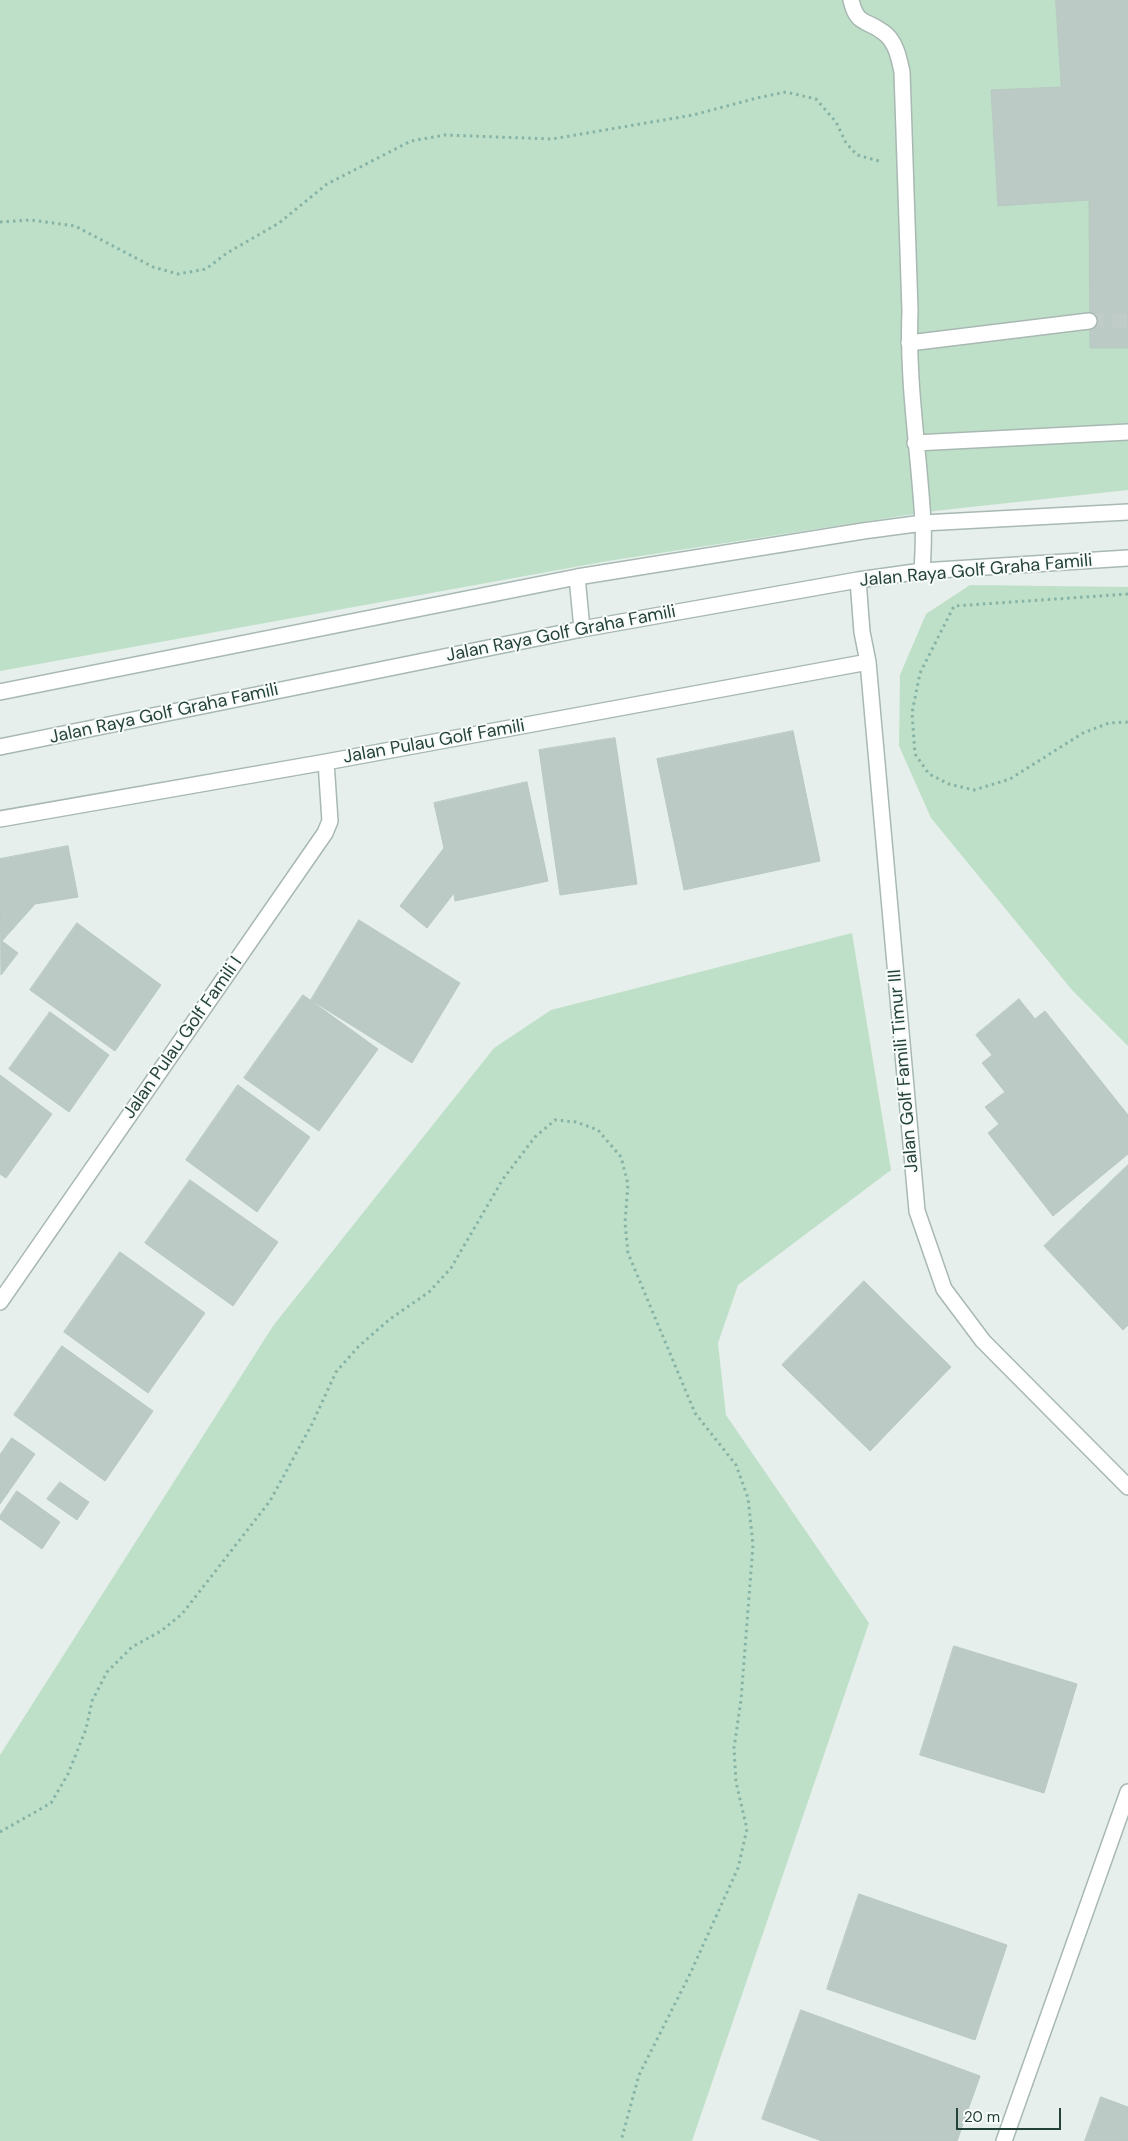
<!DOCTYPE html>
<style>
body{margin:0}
#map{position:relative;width:1128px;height:2141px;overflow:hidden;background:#e6efeb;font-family:"DM Sans",sans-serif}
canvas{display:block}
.scale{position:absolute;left:956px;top:2108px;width:105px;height:22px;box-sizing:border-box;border:2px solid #24423a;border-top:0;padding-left:6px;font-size:15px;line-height:18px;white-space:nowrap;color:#24423a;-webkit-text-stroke:4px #f7fbf9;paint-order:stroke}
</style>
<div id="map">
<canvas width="1128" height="2141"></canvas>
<div class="scale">20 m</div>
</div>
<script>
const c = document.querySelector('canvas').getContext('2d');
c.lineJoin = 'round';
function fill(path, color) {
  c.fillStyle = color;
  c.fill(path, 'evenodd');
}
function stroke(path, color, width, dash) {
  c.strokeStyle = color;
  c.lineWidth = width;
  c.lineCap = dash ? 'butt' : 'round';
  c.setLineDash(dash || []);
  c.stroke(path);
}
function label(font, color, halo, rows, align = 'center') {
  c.font = font + ' "DM Sans",sans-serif';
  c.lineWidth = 4;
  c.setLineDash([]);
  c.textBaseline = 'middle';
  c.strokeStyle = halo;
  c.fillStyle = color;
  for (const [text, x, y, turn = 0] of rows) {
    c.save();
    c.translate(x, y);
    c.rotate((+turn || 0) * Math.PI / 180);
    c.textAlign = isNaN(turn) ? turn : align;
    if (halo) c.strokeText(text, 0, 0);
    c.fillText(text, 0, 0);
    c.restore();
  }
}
const green = new Path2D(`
 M0,0H1128V490L934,511L608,561L0,671Z
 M970,585L1128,587V1046L1072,990L931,818L899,746L900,675L926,614Z
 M852,933L891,1170L738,1285L718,1343L726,1415L869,1623L692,2141H0V1755L273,1326L494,1048L551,1010Z`);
const building = new Path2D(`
 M1056,0H1128V348H1090L1089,200L998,206L991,90L1061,87Z
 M793,731L820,861L684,890L657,759Z
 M615,738L637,884L560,895L539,750Z
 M527,782L548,881L455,901L454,893L427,928L400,906L444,848L434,803Z
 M68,846L78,897L35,904L2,941L18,953L1,975L0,859Z
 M359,920L460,983L412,1063L311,1000Z
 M77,923L161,985L115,1051L30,990Z
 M303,995L378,1049L319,1131L244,1078Z
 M1019,999L1035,1019L1045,1011L1128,1115V1154L1053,1216L988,1133L999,1124L985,1107L1005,1092L982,1063L992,1055L976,1035Z
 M50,1012L109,1055L69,1112L9,1069Z
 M0,1075L52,1114L6,1178L0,1174Z
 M238,1085L310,1137L257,1212L186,1160Z
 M1128,1165V1325L1123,1330L1044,1246Z
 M190,1180L278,1242L233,1306L145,1243Z
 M120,1252L205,1313L148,1393L64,1332Z
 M864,1281L951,1367L870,1451L782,1365Z
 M62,1346L153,1411L105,1481L14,1415Z
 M12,1438L35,1454L0,1504V1455Z
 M60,1482L89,1502L77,1520L47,1499Z
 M17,1491L60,1522L42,1549L0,1519V1516Z
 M954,1646L1077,1684L1044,1793L920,1755Z
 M859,1894L1007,1945L975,2040L827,1989Z
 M801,2010L980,2076L957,2141H822L762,2119Z
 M1101,2097L1128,2107V2141H1085Z`);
const minorTunnel = new Path2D(`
 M1089,321H1128`);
const path = new Path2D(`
 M0,222L31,220L75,226L153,267L178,274L206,269L227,253L279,223L327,184L411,141L445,135L552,139L693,115L757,98L786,92L816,99L836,122L846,143L857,155L879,161
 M1128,594L954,606L920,673L912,713L915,754L929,774L949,784L974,790L1010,779L1083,733L1109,723L1128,722
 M0,1832L51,1803L68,1774L86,1729L92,1701L107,1672L132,1647L161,1631L182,1614L270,1501L312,1424L336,1372L359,1346L390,1319L429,1292L451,1268L503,1179L535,1137L555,1120L576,1122L598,1130L621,1157L628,1184L625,1223L628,1253L695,1413L736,1465L748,1498L753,1545L741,1700L734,1748L736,1782L747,1829L738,1868L690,1974L639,2075L621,2141`);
const minor = new Path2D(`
 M851,0C857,26 866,19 883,32C896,41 899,58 902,72L910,311C907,382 919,451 923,522C924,538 923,555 922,571
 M909,343L1089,321
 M915,443L1128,432
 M577,577L582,629
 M858,580L862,632L868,662L917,1211L944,1289L983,1341L1128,1487
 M0,692L577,577L863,531L923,523L1128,512
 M0,747L582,629L858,580L922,571L1128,558
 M0,819L326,762L868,662
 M0,1302L325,833L330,821L326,762
 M1004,2141L1128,1792`);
const streetNames = [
 ["Jalan Raya Golf Graha Famili",976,571,-5],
 ["Jalan Raya Golf Graha Famili",561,634,-11],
 ["Jalan Raya Golf Graha Famili",164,714,-12],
 ["Jalan Pulau Golf Famili",434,742,-10],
 ["Jalan Pulau Golf Famili I",183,1038,-55],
 ["Jalan Golf Famili Timur III",904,1071,-95]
];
fill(green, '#bfe0c8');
fill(building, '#bbcac4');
stroke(building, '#b8c9c2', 1);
stroke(minorTunnel, '#bfccc8', 15, [15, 8]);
stroke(minor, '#a8b8b2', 18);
stroke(path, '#86b3a5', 3, [2.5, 4]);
stroke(minor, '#fff', 15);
label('18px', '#24423a', '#f7fbf9', streetNames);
</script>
